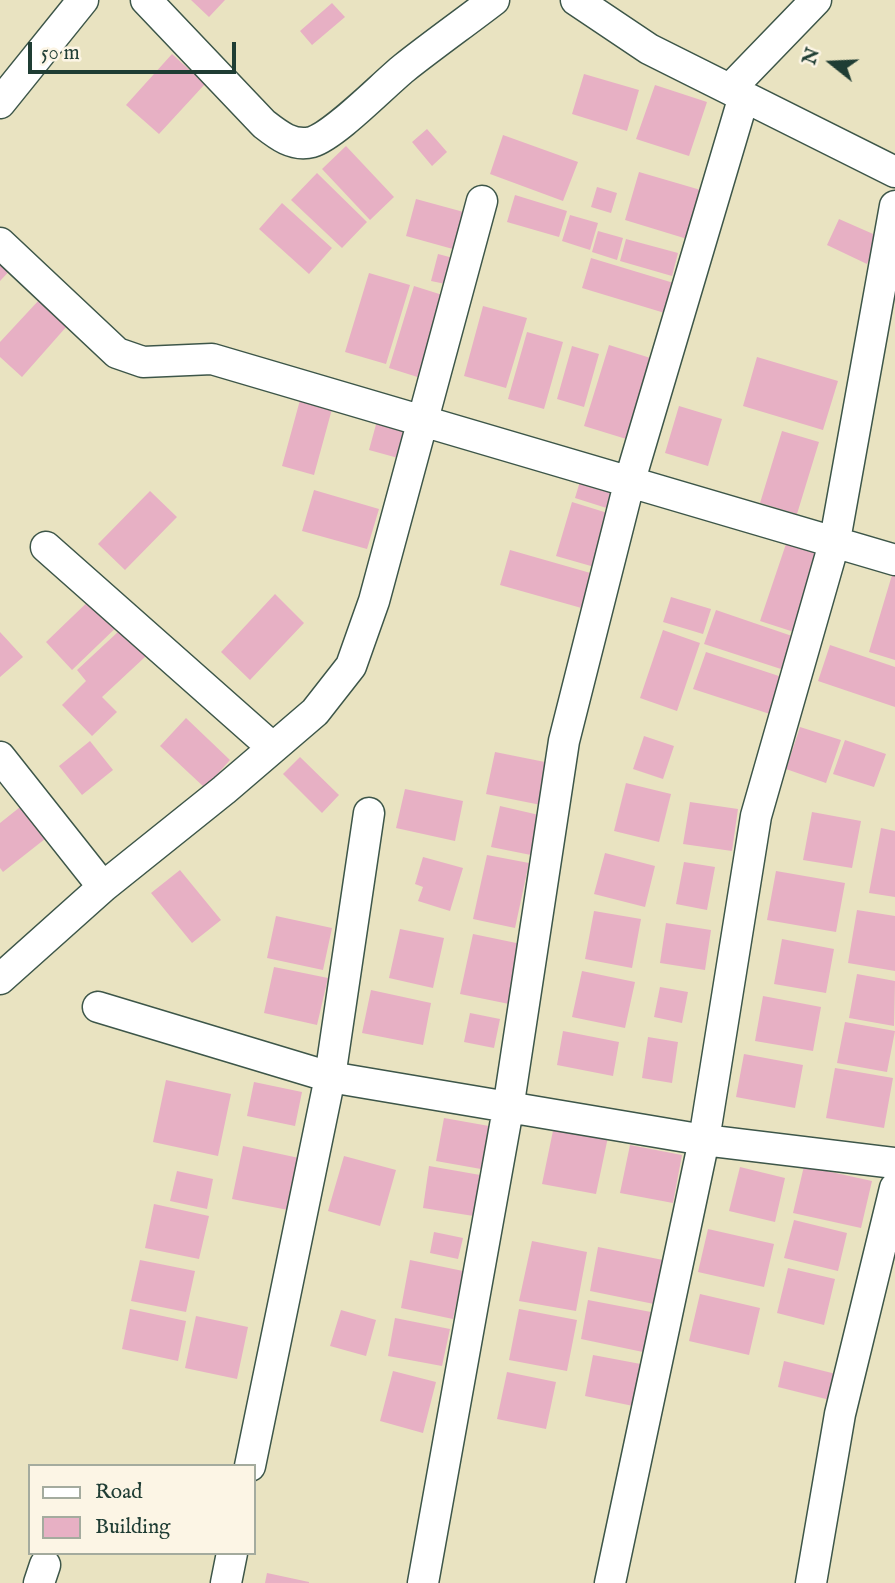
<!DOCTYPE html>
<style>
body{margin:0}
#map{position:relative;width:895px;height:1583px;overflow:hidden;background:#e9e3c1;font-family:"IM FELL English",serif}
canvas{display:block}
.legend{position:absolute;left:28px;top:1464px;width:228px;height:91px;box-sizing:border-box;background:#fcf5e5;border:2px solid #a4ab9e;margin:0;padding:9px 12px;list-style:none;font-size:21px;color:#1f3d34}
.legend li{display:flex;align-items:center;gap:14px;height:35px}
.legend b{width:35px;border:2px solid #a4ab9e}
.north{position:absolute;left:797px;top:28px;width:70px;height:70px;-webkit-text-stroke:5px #fcf5e5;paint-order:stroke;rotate:288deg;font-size:19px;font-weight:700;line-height:28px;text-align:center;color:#1f3d34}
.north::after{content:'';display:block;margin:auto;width:24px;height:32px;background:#1f3d34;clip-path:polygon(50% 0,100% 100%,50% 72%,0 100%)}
.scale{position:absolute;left:28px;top:42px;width:208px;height:32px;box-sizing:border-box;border:4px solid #1f3d34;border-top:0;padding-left:9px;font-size:21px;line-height:24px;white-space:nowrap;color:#1f3d34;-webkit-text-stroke:5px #fcf5e5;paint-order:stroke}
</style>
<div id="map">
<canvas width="895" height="1583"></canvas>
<ul class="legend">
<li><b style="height:9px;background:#fff"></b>Road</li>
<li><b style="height:19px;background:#e7b0c4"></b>Building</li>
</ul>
<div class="north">N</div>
<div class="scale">50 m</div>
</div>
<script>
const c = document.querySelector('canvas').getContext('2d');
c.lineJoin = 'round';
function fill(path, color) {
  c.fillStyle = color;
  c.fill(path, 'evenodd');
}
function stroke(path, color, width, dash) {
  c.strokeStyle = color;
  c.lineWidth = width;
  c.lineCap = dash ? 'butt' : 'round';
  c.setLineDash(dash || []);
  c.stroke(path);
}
const building = new Path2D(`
 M191,0H225L209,17Z
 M332,3L345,17L312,45L300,31Z
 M172,54L205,84L159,134L126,105Z
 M584,74L639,90L627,131L572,114Z
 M655,85L707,102L689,156L636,139Z
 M427,129L447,152L432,166L412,142Z
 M503,135L578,162L563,201L490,174Z
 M346,146L394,197L370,220L322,169Z
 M639,172L711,193L697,242L625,220Z
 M317,173L367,222L342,248L291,200Z
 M597,187L617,193L611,213L591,207Z
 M515,195L567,211L559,237L507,222Z
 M416,199L471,214L460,251L406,236Z
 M282,203L332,248L309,274L259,229Z
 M570,215L598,223L590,250L562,241Z
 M839,219L880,237L867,264L827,245Z
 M598,231L623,238L617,260L592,252Z
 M626,239L678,253L672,276L620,261Z
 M0,252L14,266L0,281Z
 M438,254L461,260L455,286L431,281Z
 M591,258L677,284L668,314L582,288Z
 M369,273L410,285L386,364L345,352Z
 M414,286L452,298L427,380L389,368Z
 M39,300L67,326L22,377L0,357V342Z
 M483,306L527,318L506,388L464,376Z
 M527,332L563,342L544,409L508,399Z
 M609,345L660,361L636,442L584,426Z
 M572,346L599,354L584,407L557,399Z
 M757,357L838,381L823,430L743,406Z
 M303,389L335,398L314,475L282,466Z
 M679,406L722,419L708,466L665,453Z
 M380,410L420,420L409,461L369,450Z
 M782,431L819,442L797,514L760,503Z
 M584,468L626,481L616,511L575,498Z
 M314,490L379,509L367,549L302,531Z
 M150,491L177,517L125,570L98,544Z
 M572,502L614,515L598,568L556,556Z
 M788,538L822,550L794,632L760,621Z
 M510,550L594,574L585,609L500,585Z
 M892,575L895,576V660L869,652Z
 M99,591L125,619L72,670L46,642Z
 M275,594L304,623L250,680L221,652Z
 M671,597L711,609L703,634L663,622Z
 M716,610L792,636L781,669L704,644Z
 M134,617L159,644L102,697L117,712L92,736L62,705L86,681L77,670Z
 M663,630L700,643L677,711L640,698Z
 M0,632L23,657L0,677Z
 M830,645L895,667V707L818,681Z
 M706,652L788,679L776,716L693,689Z
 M186,718L230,760L205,788L160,746Z
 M800,727L841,740L826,783L786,769Z
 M644,736L674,746L663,779L633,769Z
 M845,740L886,754L874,787L833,774Z
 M90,741L113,770L82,795L59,766Z
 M495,752L550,763L541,805L486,794Z
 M300,757L339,795L322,813L283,774Z
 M626,783L671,794L659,842L614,831Z
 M405,789L463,801L455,841L396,828Z
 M39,792L64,824L3,872L0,868V823Z
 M690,802L738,809L732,851L683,844Z
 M500,806L539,815L531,855L491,847Z
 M812,812L861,821L852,868L803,860Z
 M881,828L895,831V897L869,893Z
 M605,853L655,866L645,907L594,894Z
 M487,855L529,863L515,928L473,919Z
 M423,857L463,868L450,911L418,901L423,887L415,884Z
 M684,862L715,867L707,910L676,904Z
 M180,870L221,920L192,943L151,893Z
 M776,871L845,883L836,932L767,920Z
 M857,910L895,916V971L848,963Z
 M594,911L641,919L632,968L585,959Z
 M276,916L332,928L323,970L267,958Z
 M666,923L711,930L705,970L660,963Z
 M400,929L444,938L433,988L389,978Z
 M473,934L526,945L514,1005L460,994Z
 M782,939L834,949L826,993L774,984Z
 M274,967L328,978L317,1025L264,1013Z
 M582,971L635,982L625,1028L572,1017Z
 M857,974L895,981L894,1026L849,1018Z
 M660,987L688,992L682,1023L654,1017Z
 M371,990L431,1003L423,1045L362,1033Z
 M763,996L821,1007L813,1051L755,1041Z
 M470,1013L500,1019L494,1048L464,1042Z
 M845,1022L895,1031L887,1072L837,1063Z
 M563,1031L619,1042L613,1076L557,1065Z
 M648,1037L678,1042L672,1083L642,1078Z
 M744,1054L803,1065L795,1108L736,1097Z
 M835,1068L893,1078L884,1128L826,1118Z
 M166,1080L231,1094L218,1156L153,1142Z
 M254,1082L302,1092L295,1126L247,1116Z
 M444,1118L489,1126L481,1169L436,1161Z
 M554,1126L608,1137L596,1194L542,1184Z
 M630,1145L682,1155L673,1203L620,1193Z
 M243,1146L299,1158L288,1210L232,1199Z
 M344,1156L396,1170L380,1226L328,1211Z
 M429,1166L486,1176L480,1217L423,1208Z
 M804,1166L872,1181L861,1228L793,1213Z
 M740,1167L785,1178L775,1222L729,1211Z
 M177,1171L213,1179L207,1209L170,1201Z
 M154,1204L209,1216L199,1259L145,1248Z
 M794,1220L847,1233L838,1271L784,1258Z
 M708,1229L774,1244L764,1287L698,1272Z
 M434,1232L463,1238L458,1259L430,1253Z
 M532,1241L587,1252L576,1311L519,1301Z
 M598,1247L663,1260L654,1304L590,1291Z
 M140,1260L195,1271L186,1312L131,1301Z
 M410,1260L463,1271L453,1319L401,1308Z
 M788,1268L835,1279L824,1325L777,1313Z
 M700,1294L760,1308L749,1355L689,1341Z
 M588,1300L651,1312L643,1352L581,1339Z
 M130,1309L186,1321L178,1361L122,1349Z
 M519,1309L577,1320L567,1371L509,1360Z
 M341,1310L376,1320L366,1356L330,1346Z
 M196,1316L248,1327L237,1379L185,1368Z
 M395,1318L450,1329L442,1366L388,1356Z
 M593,1355L646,1365L638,1407L585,1396Z
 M784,1361L836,1374L830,1400L778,1387Z
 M393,1371L436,1382L423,1433L380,1421Z
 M507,1372L556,1382L546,1429L497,1419Z
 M267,1573L309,1582V1583H265Z`);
const minor = new Path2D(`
 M146,0L264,124C278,135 293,147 312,142C335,135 383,85 404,68C433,45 464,23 494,0
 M576,0L649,49L895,172
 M730,89L816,0
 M0,103L83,0
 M0,243L117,353L143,362L212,359L895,560
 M46,547L273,748
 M0,757L103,887
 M0,979L103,887L224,790L315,712L351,666L374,601L482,201
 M98,1007L330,1077L704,1140L895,1163
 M250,1466L330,1077L369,813
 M39,1583L45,1565
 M226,1583L232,1553
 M423,1583L508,1109L564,741L630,480L744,96
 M610,1583L704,1140L756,816L835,540L895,206
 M811,1583L840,1414L895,1188`);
fill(building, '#e7b0c4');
stroke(minor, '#3d5649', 33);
stroke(minor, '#fff', 30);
</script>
